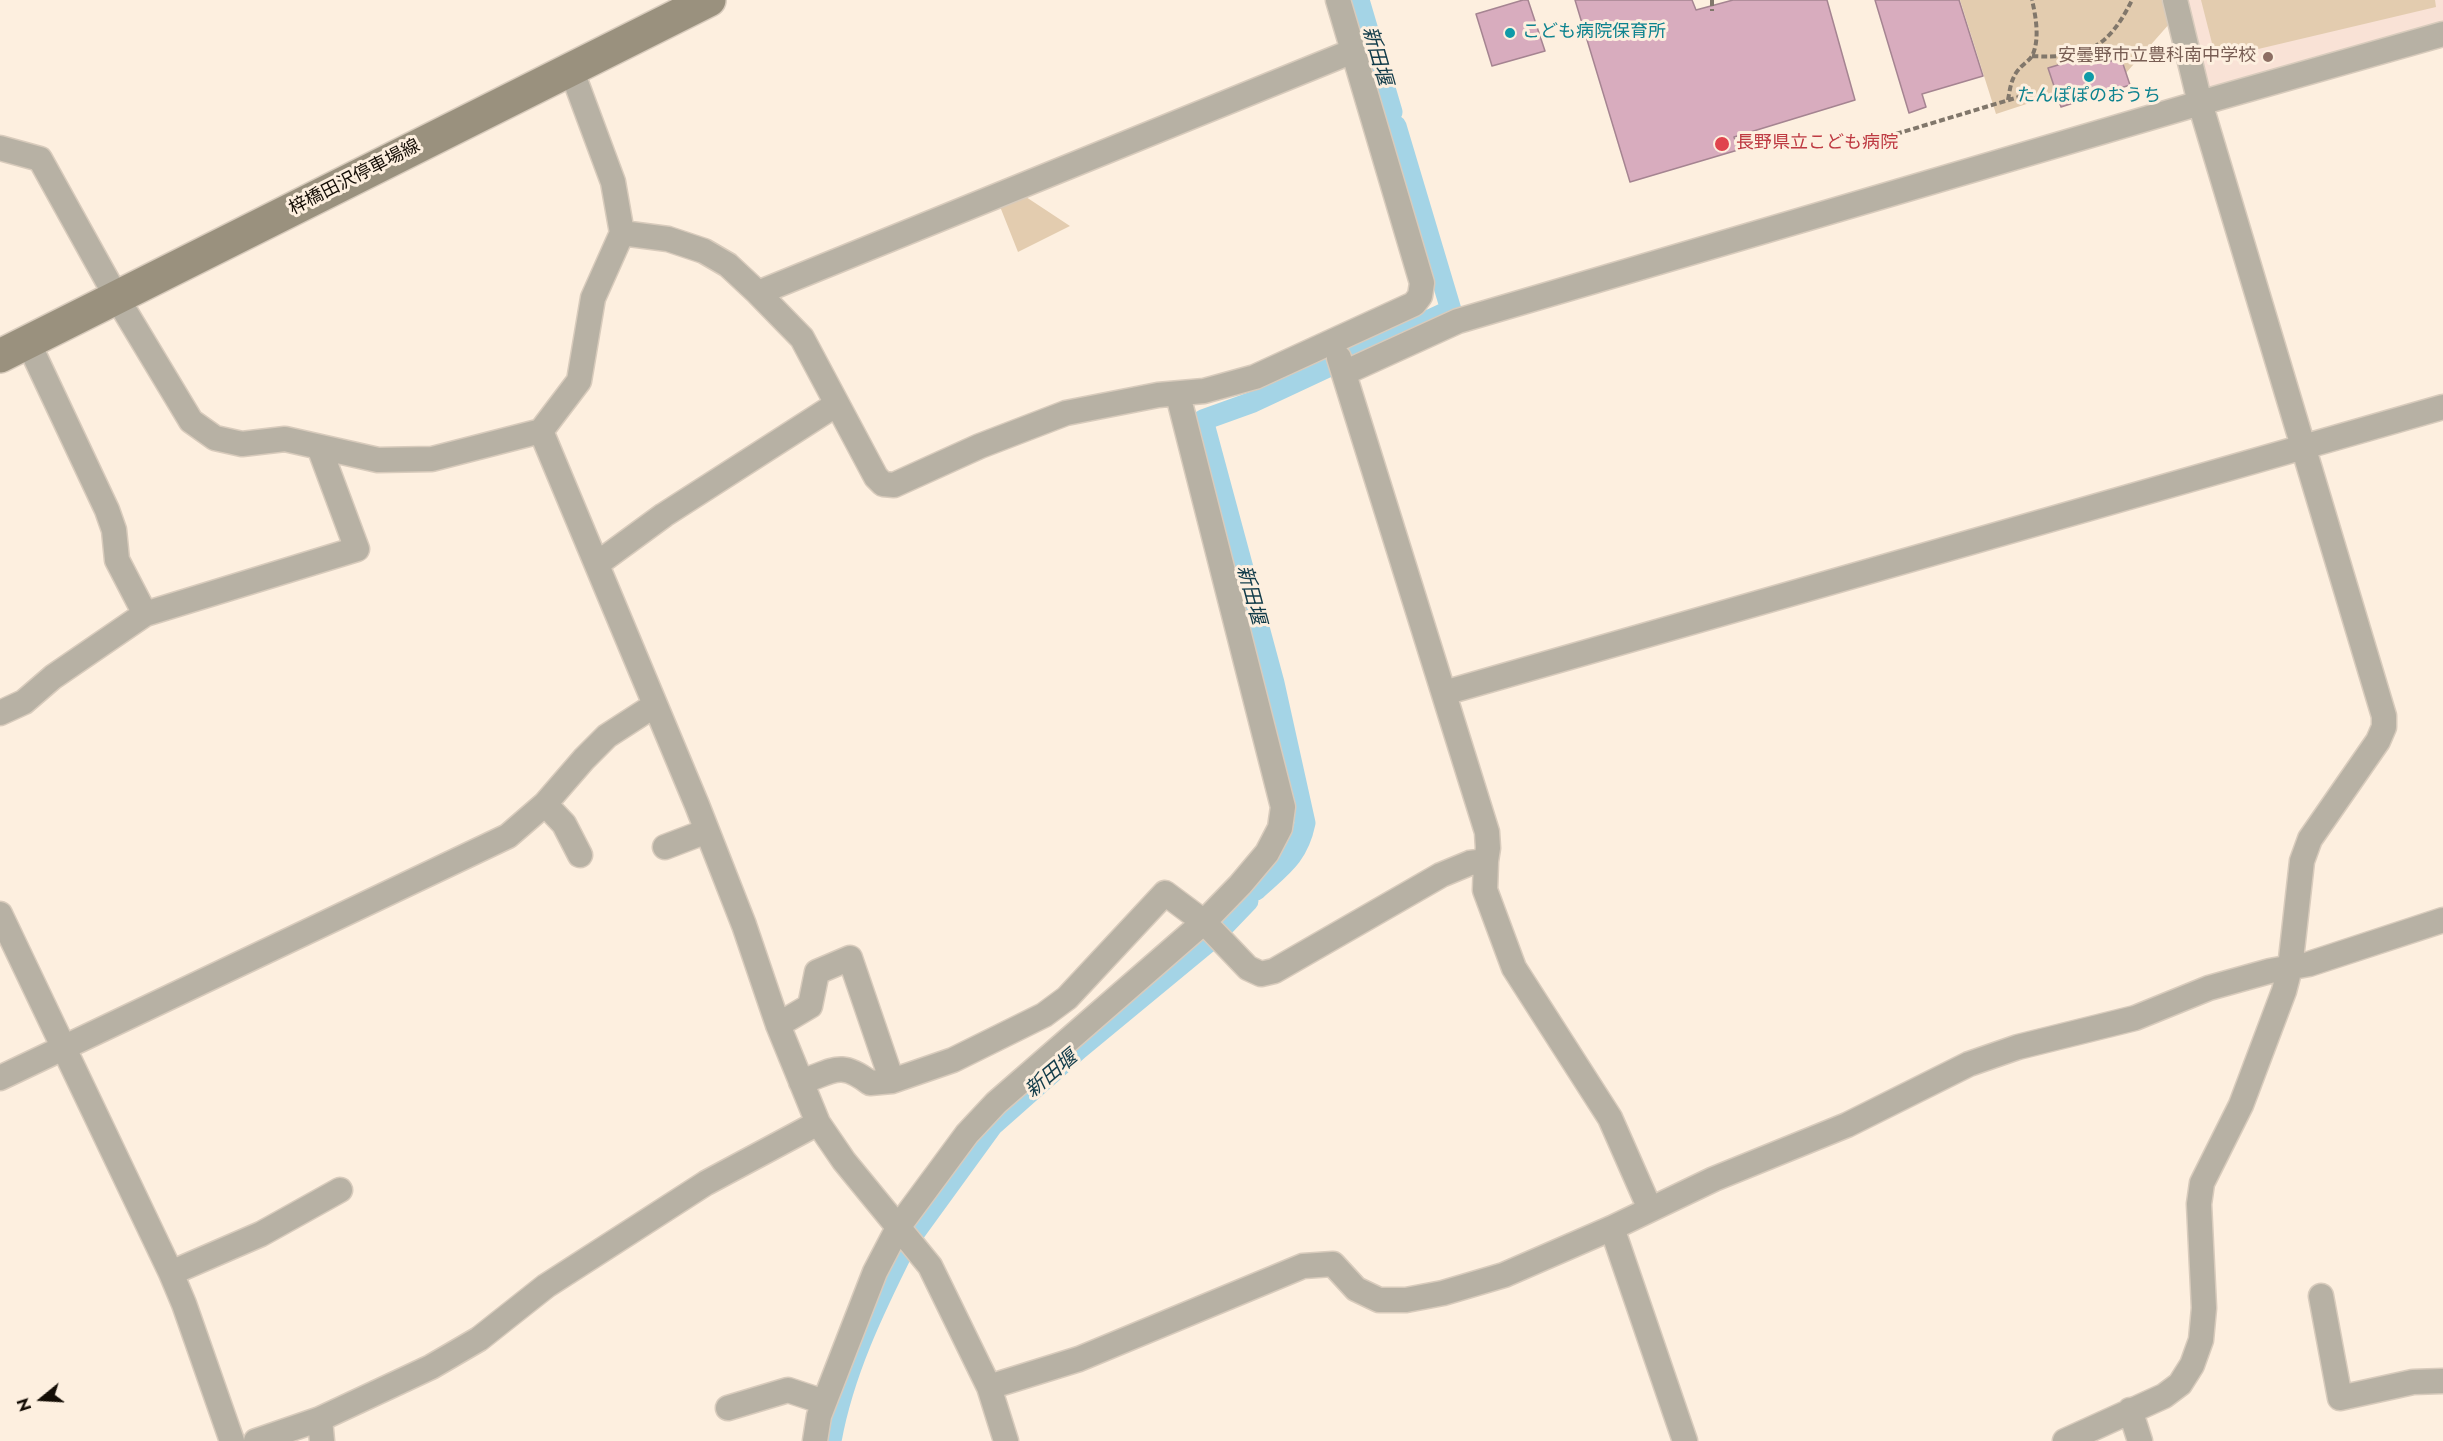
<!DOCTYPE html>
<meta charset="utf-8">
<style>
body{margin:0}
#map{position:relative;width:2443px;height:1441px;overflow:hidden;background:#fdefdf;font-family:Jost,sans-serif}
canvas{display:block}
.north{position:absolute;left:12px;top:1369px;width:60px;height:60px;-webkit-text-stroke:4px #fdefdf;paint-order:stroke;rotate:252deg;font-size:16px;font-weight:700;line-height:24px;text-align:center;color:#140d05}
.north::after{content:'';display:block;margin:auto;width:21px;height:27px;background:#140d05;clip-path:polygon(50% 0,100% 100%,50% 72%,0 100%)}
</style>
<div id="map">
<canvas width="2443" height="1441"></canvas>
<div class="north">N</div>
</div>
<script>
const c = document.querySelector('canvas').getContext('2d');
c.lineJoin = 'round';
function fill(path, color) {
  c.fillStyle = color;
  c.fill(path, 'evenodd');
}
function stroke(path, color, width, dash) {
  c.strokeStyle = color;
  c.lineWidth = width;
  c.lineCap = dash ? 'butt' : 'round';
  c.setLineDash(dash || []);
  c.stroke(path);
}
function label(font, color, halo, rows, align = 'center') {
  c.font = font + ' Jost,"Noto Sans JP",sans-serif';
  c.lineWidth = 6;
  c.setLineDash([]);
  c.textBaseline = 'middle';
  c.strokeStyle = halo;
  c.fillStyle = color;
  for (const [text, x, y, turn = 0] of rows) {
    c.save();
    c.translate(x, y);
    c.rotate((+turn || 0) * Math.PI / 180);
    c.textAlign = isNaN(turn) ? turn : align;
    if (halo) c.strokeText(text, 0, 0);
    c.fillText(text, 0, 0);
    c.restore();
  }
}
const education = new Path2D(`
 M2183,0H2443V26L2215,93L2205,88Z`);
const green = new Path2D(`
 M1960,0H2165L2170,23L2126,73L2121,58L2108,62L2105,51L2049,68L2057,94L1996,114Z
 M2201,0H2435L2436,7L2216,59Z
 M1023,195L1070,226L1018,252L999,204Z`);
const canal = new Path2D(`
 M1359,0L1392,112
 M1350,357L1451,310L1396,126
 M1256,890C1281,867 1298,857 1305,823L1274,683L1203,420L1253,402L1330,366
 M1225,925L1248,901
 M915,1232L992,1126L1079,1049L1211,940
 M831,1441C843,1373 874,1309 905,1247`);
const building = new Path2D(`
 M1523,0H1528L1545,51L1492,66L1476,14Z
 M1575,0H1692L1696,10L1733,0H1827L1855,100L1734,137L1738,150L1630,182Z
 M1875,0H1959L1983,76L1922,94L1926,107L1909,113Z
 M2105,51L2108,62L2121,58L2130,85L2061,107L2048,68Z`);
const path = new Path2D(`
 M1712,0V11
 M2032,56C2085,59 2108,49 2132,0
 M2008,100C2010,89 2011,78 2019,69C2022,65 2029,61 2032,56C2040,40 2036,17 2032,0
 M1896,134L2022,96`);
const street = new Path2D(`
 M0,148L40,159L117,298L191,421L215,438L242,444L285,439L378,460L432,459L541,431L579,381L593,298L622,233L613,182L571,69
 M622,233L668,239L704,251L728,265L758,293L802,338L876,477L883,484L894,485L980,446L1066,413L1158,395L1204,391L1255,377L1414,304L1420,296L1422,283L1338,0
 M758,293L1353,51
 M1339,358L1487,832L1488,848L1486,861L1485,890L1514,968L1610,1118L1650,1209
 M1344,373L1458,321L2200,103L2443,34
 M541,431L697,805L744,925L778,1025L818,1123L844,1161L930,1266L989,1387L1006,1441
 M597,564L664,515L837,404
 M145,614L357,549L319,447
 M1444,693L2443,407
 M0,713L24,702L53,677L145,614L117,560L114,530L107,510L28,342
 M545,804L564,824L580,855
 M665,847L707,831
 M0,914L171,1273L184,1304L232,1441
 M778,1025L810,1006L817,972L850,958L892,1081
 M0,1078L508,836L545,804L584,759L607,736L655,705
 M801,1082C834,1071 840,1060 870,1083L892,1081L953,1060L1044,1015L1067,998L1165,893L1204,922L1248,968L1261,974L1274,971L1441,875L1470,863L1486,861
 M1612,1228L1685,1441
 M171,1273L261,1234L340,1190
 M2321,1296L2340,1398L2413,1382L2443,1381
 M989,1387L1079,1359L1303,1266L1333,1264L1356,1289L1379,1300H1406L1443,1293L1504,1275L1612,1228L1714,1179L1847,1125L1969,1064L2018,1047L2135,1018L2209,988L2270,971L2309,964L2443,920
 M728,1408L788,1390L824,1402
 M2130,1410L2140,1441
 M320,1419L322,1441
 M256,1441L320,1419L431,1367L479,1339L546,1286L706,1183L818,1123
 M815,1441L819,1416L875,1272L899,1226L967,1134L996,1103L1204,922L1240,885L1267,853L1280,828L1283,807L1178,395
 M2065,1441L2164,1396L2180,1384L2192,1365L2201,1340L2204,1308L2199,1204L2202,1183L2241,1105L2284,991L2290,968L2302,861L2310,839L2378,741L2384,727V716L2200,103L2175,0`);
const secondary = new Path2D(`
 M0,356L709,0`);
const markers = [
 [1510,33,6,"#0f9aa8"],
 [2268,57,6,"#8d6e63"],
 [2089,77,6,"#0f9aa8"],
 [1722,144,8,"#e0444e"]
];
const cultureNames = [
 ["こども病院保育所",1522,33],
 ["たんぽぽのおうち",2089,97,"center"]
];
const educationNames = [
 ["安曇野市立豊科南中学校",2256,57]
];
const healthNames = [
 ["長野県立こども病院",1736,144]
];
const streetNames = [
 ["梓橋田沢停車場線",355,178,-27]
];
const waterNames = [
 ["新田堰",1376,56,74],
 ["新田堰",1250,595,75],
 ["新田堰",1052,1075,-40]
];
fill(education, '#f9e2d6');
fill(green, '#e3ccaf');
stroke(canal, '#a4d4e6', 21);
fill(building, '#d8acbe');
stroke(building, '#a58491', 1.5);
stroke(street, '#d8cbbc', 27);
stroke(secondary, '#d8cbbc', 36);
stroke(path, '#81776b', 4, [6, 3]);
stroke(street, '#b7b1a4', 24);
stroke(secondary, '#9a917e', 33);
for (const [x, y, r, color] of markers) {
  const dot = new Path2D();
  dot.arc(x, y, r, 0, 2 * Math.PI);
  c.fillStyle = color;
  c.fill(dot);
  stroke(dot, '#fdefdf', 2);
}
label('18px', '#0d838f', '#fdefdf', cultureNames, 'left');
label('18px', '#785e54', '#fdefdf', educationNames, 'right');
label('18px', '#be3a42', '#fdefdf', healthNames, 'left');
label('18px', '#140d05', '#fdefdf', streetNames);
label('italic 20px', '#113b49', '#fdefdf', waterNames);
</script>
